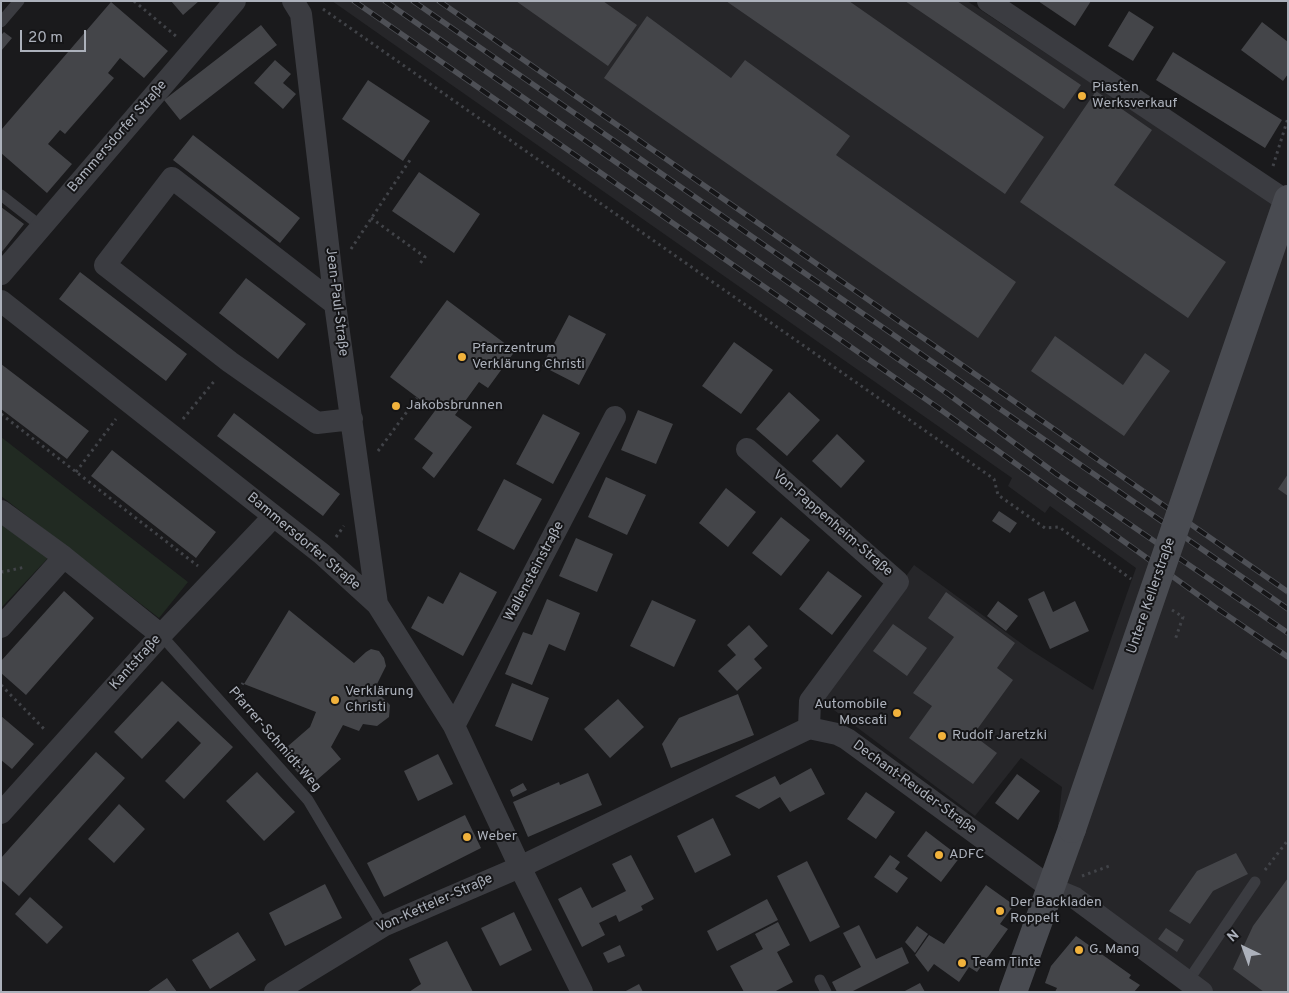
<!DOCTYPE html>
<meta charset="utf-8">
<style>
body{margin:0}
#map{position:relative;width:1289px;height:993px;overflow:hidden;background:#1a1a1c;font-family:Overpass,sans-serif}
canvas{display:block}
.frame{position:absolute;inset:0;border:2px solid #acb1bb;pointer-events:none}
.north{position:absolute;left:1219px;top:923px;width:50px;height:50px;-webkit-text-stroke:4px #151517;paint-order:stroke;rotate:318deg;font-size:14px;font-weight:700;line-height:20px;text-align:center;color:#acb1bb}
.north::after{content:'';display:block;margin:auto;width:18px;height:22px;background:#acb1bb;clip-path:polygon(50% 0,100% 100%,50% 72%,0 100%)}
.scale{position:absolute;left:20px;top:30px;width:66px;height:22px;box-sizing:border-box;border:2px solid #acb1bb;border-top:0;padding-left:6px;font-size:15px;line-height:18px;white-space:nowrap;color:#acb1bb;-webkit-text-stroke:4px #151517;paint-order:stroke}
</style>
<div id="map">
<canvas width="1289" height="993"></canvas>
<div class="frame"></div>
<div class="north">N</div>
<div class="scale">20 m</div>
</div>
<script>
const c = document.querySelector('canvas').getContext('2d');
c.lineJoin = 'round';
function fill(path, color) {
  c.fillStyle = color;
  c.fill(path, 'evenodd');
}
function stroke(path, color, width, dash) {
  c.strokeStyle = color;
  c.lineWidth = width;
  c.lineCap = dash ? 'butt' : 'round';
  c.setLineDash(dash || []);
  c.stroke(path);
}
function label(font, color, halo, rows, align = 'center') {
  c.font = font + ' Overpass,sans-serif';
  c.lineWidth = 4;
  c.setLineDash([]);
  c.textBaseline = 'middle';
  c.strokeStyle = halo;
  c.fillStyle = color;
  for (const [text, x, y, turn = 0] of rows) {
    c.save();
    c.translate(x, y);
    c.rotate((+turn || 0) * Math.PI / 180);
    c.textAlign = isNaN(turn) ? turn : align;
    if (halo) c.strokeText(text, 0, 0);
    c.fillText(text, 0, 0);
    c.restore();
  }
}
const built = new Path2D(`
 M332,1H967L1288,213V992H1192L1052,884L1062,787L1021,758L975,816L818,698L914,565L1029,649L1093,690L1136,568L1050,506L1045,513L1008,486L1012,478Z`);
const green = new Path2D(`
 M1,437L188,582L159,618L1,496Z
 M1,524L48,558L1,608Z`);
const building = new Path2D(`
 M171,1H199L183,15Z
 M516,1H603L637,25L608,66Z
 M726,1H849L1044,137L1005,194Z
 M905,1H957L1081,85L1064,109Z
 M1038,1H1091L1075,26Z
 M111,2L168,51L144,78L120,58L108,73L114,78L65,134L60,130L48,144L72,164L47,193L1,153V130Z
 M1129,11L1154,27L1133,61L1108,46Z
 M647,16L731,78L745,60L850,136L836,155L1016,282L978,338L604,78Z
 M1262,22L1288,42V74L1283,81L1241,50Z
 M261,25L277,45L180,120L164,100Z
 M4,32L12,38L1,51V35Z
 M1173,52L1282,120L1265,148L1156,80Z
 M275,60L291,74L283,83L296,94L283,109L254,83Z
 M368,80L430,121L403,161L342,119Z
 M1096,91L1152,130L1114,185L1226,262L1188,318L1020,202Z
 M193,135L300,218L280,243L173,160Z
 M419,172L480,214L454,253L392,211Z
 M1,207L24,224L1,253Z
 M80,272L187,354L166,381L59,299Z
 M246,278L306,324L278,359L219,313Z
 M447,300L515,351L488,388L479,382L455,415L472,427L434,478L422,468L433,453L414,439L437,408L432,405L430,407L390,377Z
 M569,315L606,334L579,385L542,366Z
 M1055,336L1123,385L1145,353L1170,371L1124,436L1031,371Z
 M734,342L773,370L741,414L702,386Z
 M1,364L89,431L67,459L1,409Z
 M789,392L820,420L787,456L756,429Z
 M638,410L673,424L656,464L621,450Z
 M234,413L340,494L323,516L217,436Z
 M543,414L580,433L553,484L516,464Z
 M837,434L865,461L841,488L812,461Z
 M112,450L216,532L196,558L91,476Z
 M1288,474V496L1278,489Z
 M606,477L646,495L627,535L588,517Z
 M504,479L542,499L514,550L477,530Z
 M726,488L756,512L728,547L699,523Z
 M999,511L1017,523L1010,533L992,521Z
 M781,517L810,540L781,576L752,553Z
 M576,538L613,554L597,592L559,576Z
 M828,571L862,596L832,635L799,609Z
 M460,572L497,592L463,656L411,628L428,596L443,604Z
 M64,591L94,618L26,695L1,673V661Z
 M1044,591L1053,612L1075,601L1089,631L1050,649L1028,599Z
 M946,592L1015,643L997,668L1013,680L973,735L997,753L973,784L909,738L932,706L913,693L954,637L928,618Z
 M547,599L580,613L565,651L549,644L532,685L505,674L523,632L532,635Z
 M652,600L696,620L674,667L630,646Z
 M998,601L1018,616L1006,631L987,616Z
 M289,610L354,663L366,652L371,649L379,651L384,658L386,666L377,684L384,691L380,695L390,705L389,717L377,726L363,724L359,731L343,725L331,747L341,759L310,786L280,753L310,727L316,712L244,684Z
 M893,624L927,648L907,676L873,651Z
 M749,625L768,646L754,659L762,668L737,691L718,671L736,655L727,645Z
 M162,681L233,747L184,799L165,781L201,743L178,721L142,759L114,732Z
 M512,683L549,698L532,741L495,726Z
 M738,694L754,735L671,768L662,744L679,718Z
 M618,699L644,727L610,758L584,729Z
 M1,716L34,744L12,769L1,760Z
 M96,752L125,778L19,896L1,880V858Z
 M438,754L453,784L418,801L404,771Z
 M811,768L825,794L790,812L780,797L759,809L735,796L775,776L780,785Z
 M257,772L295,812L264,841L226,801Z
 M588,773L602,805L528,837L513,802L559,782L560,785Z
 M1017,774L1040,791L1018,820L995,803Z
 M523,783L527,790L513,797L510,790Z
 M866,792L895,812L876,839L847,819Z
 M119,804L145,829L114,863L88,839Z
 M465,815L481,848L384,897L367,863Z
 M713,818L731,855L695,873L677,836Z
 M926,831L960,857L941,882L907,856Z
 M1236,853L1248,874L1213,891L1190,924L1169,911L1197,871Z
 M631,855L654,899L641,906L643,910L619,922L616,915L599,923L605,935L582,947L558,899L581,887L592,908L626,891L612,864Z
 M890,855L900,862L895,869L908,878L897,893L874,877Z
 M807,861L840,927L810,942L777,876Z
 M1288,878V992H1264L1233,969L1253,926Z
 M325,884L342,918L285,946L269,913Z
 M986,885L1014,905L1000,924L1008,929L977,972L969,967L959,982L934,964L928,972L915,955L929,935L944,944Z
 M30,897L63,927L47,944L15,914Z
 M767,899L778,920L717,951L707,931Z
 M514,912L532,950L500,966L481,928Z
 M778,922L790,945L777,952L793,982L774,992H744L730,966L763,949L755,934Z
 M859,925L876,959L902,947L909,963L851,992H837L832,982L861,967L843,933Z
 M917,926L928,934L915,953L905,942Z
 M1166,928L1184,940L1177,952L1158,939Z
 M238,932L256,960L210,989L192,960Z
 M1076,936L1131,975L1129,978L1140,985L1134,992H1055L1057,988L1045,983L1051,966Z
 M447,941L473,992H409L421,984L409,959Z
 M620,945L625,956L608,963L603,953Z
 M167,978L177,992H147Z
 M920,983L925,992H903Z
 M639,984L643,992H624Z`);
const path = new Path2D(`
 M134,1L177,37
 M323,9L994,479L998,495L1045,528L1059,527L1131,579
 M1273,166L1288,118
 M371,218L425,257L418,266
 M351,249L410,160
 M1,414L198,566
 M183,419L216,379
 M378,451L417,398
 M76,472L116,419
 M336,537L344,526
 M1,571L3,572L25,567
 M1172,610L1183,617L1175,640
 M1,685L46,731
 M236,696L243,683
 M1265,870L1288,840
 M1082,876L1112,865`);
const lane = new Path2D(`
 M1,22L19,1
 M1,195L42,227
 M161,635L308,800L383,926
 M820,980L826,992
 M1188,981L1255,882`);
const street = new Path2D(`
 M293,1L301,14L335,304L377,604
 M988,1L1288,202
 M1,274L235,1
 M1,301L322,554L377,604L454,726L520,867L582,992
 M335,304L172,178L105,265L230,362L317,423L352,419
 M747,449L898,582L810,701L809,728
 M1,511L64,557L161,635
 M1,627L64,557
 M454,726L615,417
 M1,813L161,635L274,516
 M275,992L383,926L520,867L809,728L837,734L847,739L1051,888L1075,898L1202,992`);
const secondary = new Path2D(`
 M1013,992L1072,829`);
const rail = new Path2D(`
 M354,1L937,407L1215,607L1288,657
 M385,1L948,394L1055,473L1288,633
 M413,1L1288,609
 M439,1L1288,592`);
const secondaryBridge = new Path2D(`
 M1072,829L1288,199`);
const markers = [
 [1082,96,5,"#f1b23c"],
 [462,357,5,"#f1b23c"],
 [396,406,5,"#f1b23c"],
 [335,700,5,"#f1b23c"],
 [897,713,5,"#f1b23c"],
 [942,736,5,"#f1b23c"],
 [467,837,5,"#f1b23c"],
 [939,855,5,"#f1b23c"],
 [1000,911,5,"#f1b23c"],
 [1079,950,5,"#f1b23c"],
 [962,963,5,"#f1b23c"]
];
const poiNames = [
 ["Piasten",1092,88],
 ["Werksverkauf",1092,104],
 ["Pfarrzentrum",472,349],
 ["Verklärung Christi",472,365],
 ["Jakobsbrunnen",406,406],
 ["Verklärung",345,692],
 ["Christi",345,708],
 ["Automobile",887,705,"right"],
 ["Moscati",887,721,"right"],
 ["Rudolf Jaretzki",952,736],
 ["Weber",477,837],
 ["ADFC",949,855],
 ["Der Backladen",1010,903],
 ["Roppelt",1010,919],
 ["G. Mang",1089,950],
 ["Team Tinte",972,963]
];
const streetNames = [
 ["Bammersdorfer Straße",118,137,-49],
 ["Jean-Paul-Straße",336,302,83],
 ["Von-Pappenheim-Straße",832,524,41],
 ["Bammersdorfer Straße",303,542,40],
 ["Wallensteinstraße",535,572,-62],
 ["Untere Kellerstraße",1152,596,-71],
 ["Kantstraße",136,663,-48],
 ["Pfarrer-Schmidt-Weg",274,740,49],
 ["Dechant-Reuder-Straße",914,788,36],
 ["Von-Ketteler-Straße",435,904,-24]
];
fill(built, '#262629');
fill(green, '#212a22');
fill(building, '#444549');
stroke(path, '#414348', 3, [2.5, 4]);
stroke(lane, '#3b3c41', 11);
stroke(street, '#3b3c41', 22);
stroke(secondary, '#494b51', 28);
stroke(rail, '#4e5056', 5.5);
stroke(rail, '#151517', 4, [11]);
stroke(secondaryBridge, '#494b51', 28);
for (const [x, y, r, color] of markers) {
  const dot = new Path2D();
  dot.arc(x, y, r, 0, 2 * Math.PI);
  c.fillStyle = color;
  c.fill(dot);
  stroke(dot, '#151517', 2);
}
label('14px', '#acb1bb', '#151517', poiNames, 'left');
label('14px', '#acb1bb', '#151517', streetNames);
</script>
